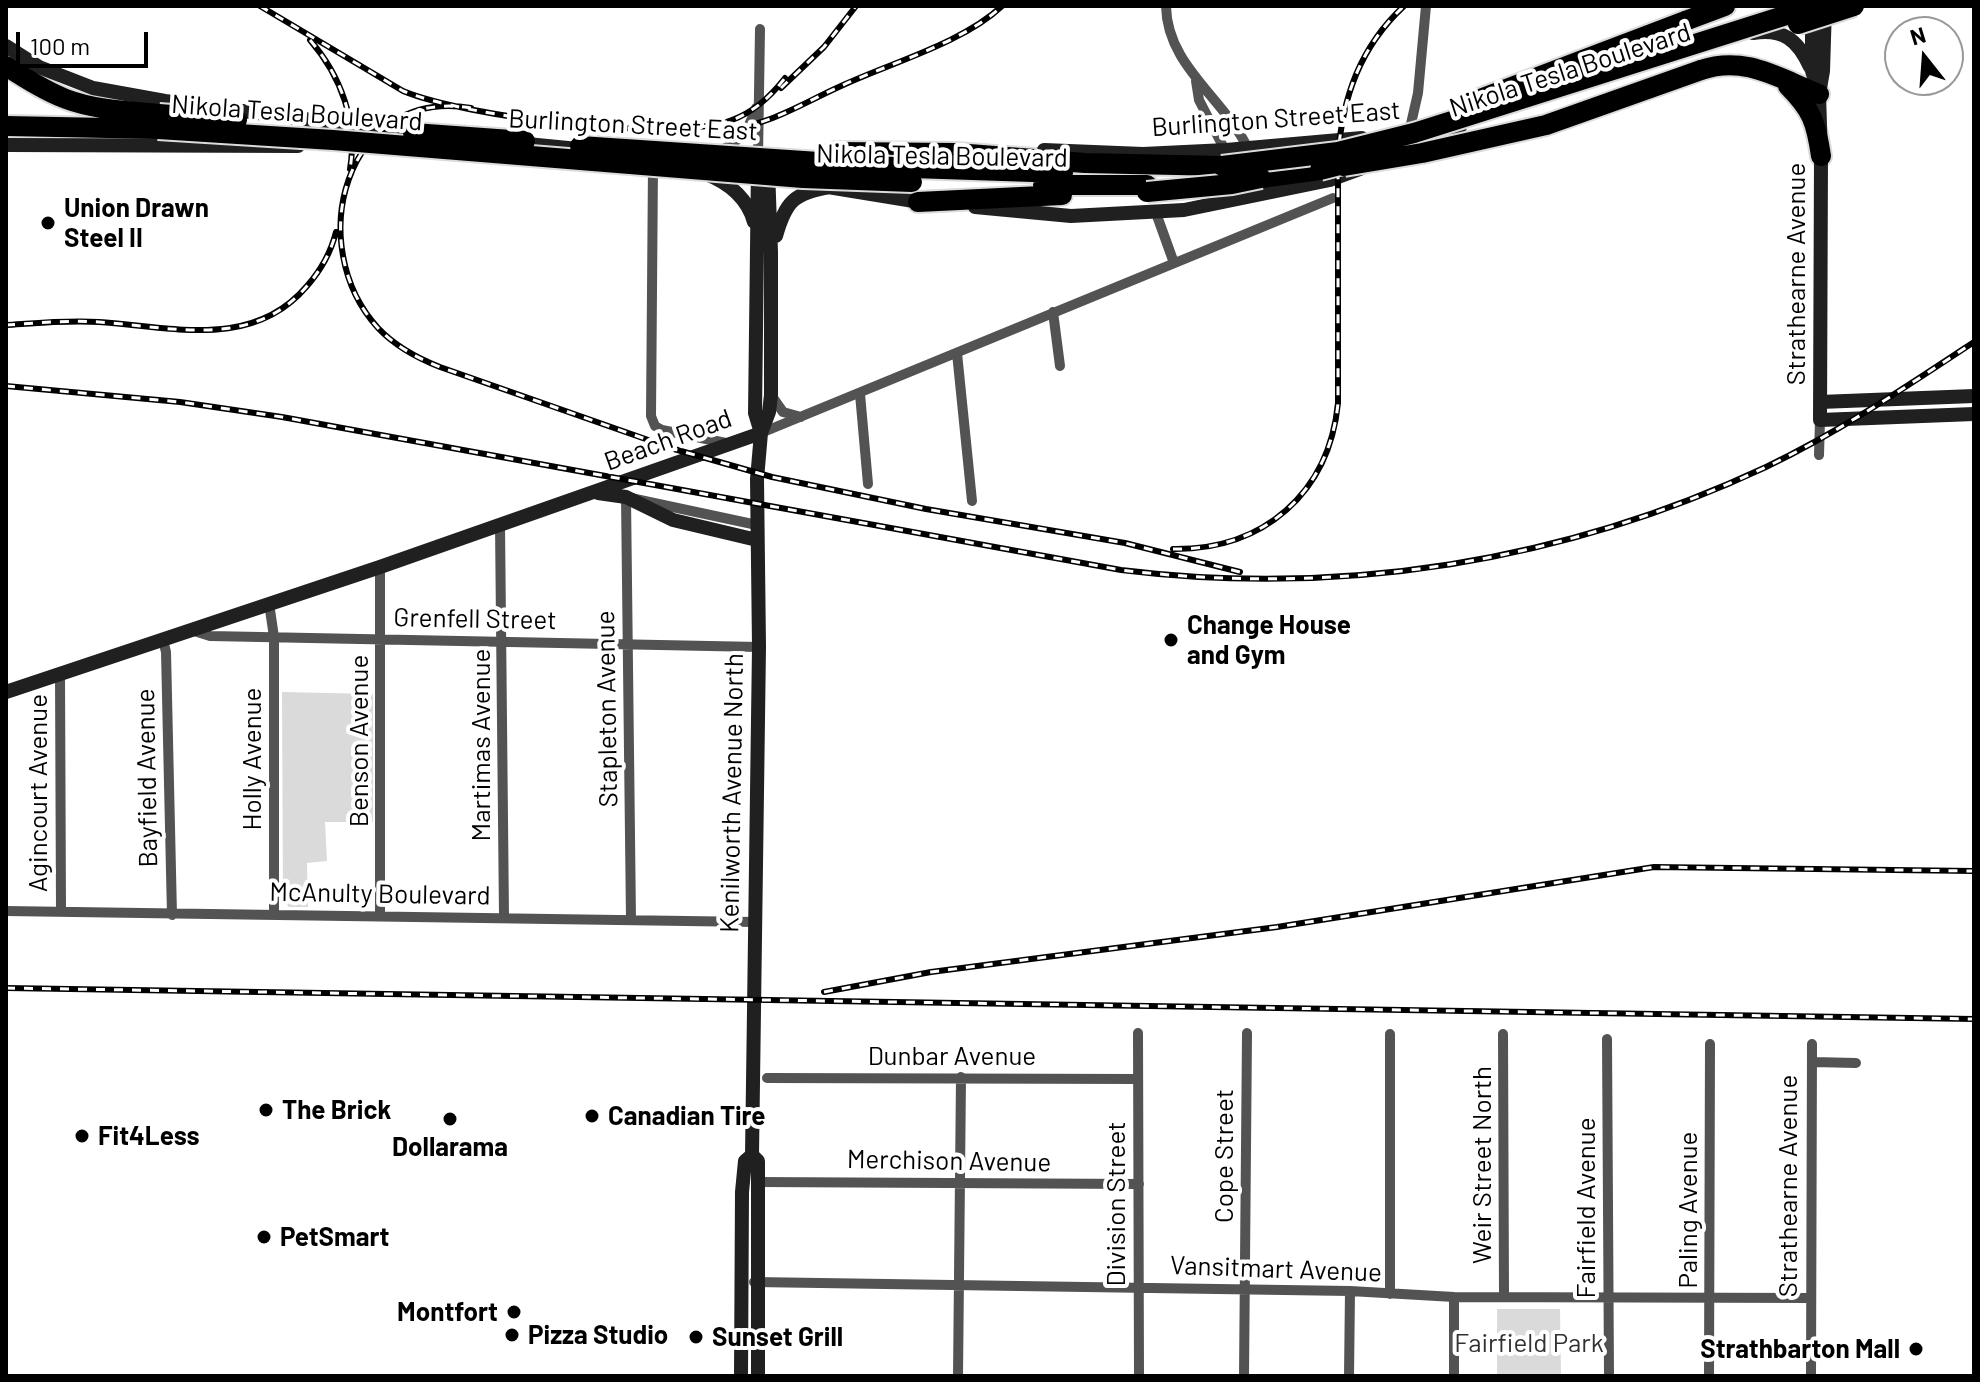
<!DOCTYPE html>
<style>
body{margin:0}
#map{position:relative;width:1980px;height:1382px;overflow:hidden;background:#fff;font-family:Barlow,sans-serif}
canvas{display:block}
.frame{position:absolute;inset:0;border:8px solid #000;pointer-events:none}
.north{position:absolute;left:1884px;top:16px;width:80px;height:80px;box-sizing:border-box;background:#fff;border:2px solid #999;border-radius:50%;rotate:343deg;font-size:22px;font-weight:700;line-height:32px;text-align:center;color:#000}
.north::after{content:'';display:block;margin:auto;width:28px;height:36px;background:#000;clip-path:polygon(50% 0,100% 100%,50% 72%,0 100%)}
.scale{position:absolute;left:16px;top:32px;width:132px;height:36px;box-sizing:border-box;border:4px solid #000;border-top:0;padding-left:10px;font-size:24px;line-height:28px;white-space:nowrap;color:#000;-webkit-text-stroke:6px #fff;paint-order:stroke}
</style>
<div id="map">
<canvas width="1980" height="1382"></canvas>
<div class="frame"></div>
<div class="north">N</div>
<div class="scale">100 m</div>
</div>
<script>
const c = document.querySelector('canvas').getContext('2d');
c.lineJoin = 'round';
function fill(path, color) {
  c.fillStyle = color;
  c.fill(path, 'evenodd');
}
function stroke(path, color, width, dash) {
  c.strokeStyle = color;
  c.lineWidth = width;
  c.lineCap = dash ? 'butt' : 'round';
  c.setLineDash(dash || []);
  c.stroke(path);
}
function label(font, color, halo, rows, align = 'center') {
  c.font = font + ' Barlow,sans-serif';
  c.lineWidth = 8;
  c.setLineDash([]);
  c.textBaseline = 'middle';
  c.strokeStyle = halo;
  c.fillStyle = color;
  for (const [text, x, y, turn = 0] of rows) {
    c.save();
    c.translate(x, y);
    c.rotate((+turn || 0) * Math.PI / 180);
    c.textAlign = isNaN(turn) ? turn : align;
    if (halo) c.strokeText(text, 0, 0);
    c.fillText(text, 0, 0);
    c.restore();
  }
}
const green = new Path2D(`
 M282,692L373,694V822H325L327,861L307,863L308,907H289L283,901Z
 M1497,1309H1560L1561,1376H1497Z`);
const street = new Path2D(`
 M1166,6C1167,67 1226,99 1249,151
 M1196,81L1199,100L1227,154
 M1408,137L1418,93L1426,6
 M719,151C739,143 749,129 756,108
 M758,157L760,29
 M653,165L651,416L655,426L662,430L726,443
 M1156,213L1174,263
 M1053,312L1060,366
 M957,353L972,501
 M860,394L868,484
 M771,395L783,412L801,417
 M761,433L1333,198
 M1819,455L1820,420
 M500,525L504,917
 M269,603L274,637V915
 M191,630L210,636L759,647
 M163,640L166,652L172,915
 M60,674L61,912
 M6,911L754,922
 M380,916V567
 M631,920L626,497L757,525
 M1138,1033L1139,1376
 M1390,1034V1294
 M1503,1034L1504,1296
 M1607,1039L1609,1376
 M1813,1062L1856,1063
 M767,1078L1137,1079
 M758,1182L1139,1184
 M754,1282L1350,1291L1454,1297L1811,1298
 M958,1376L961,1077
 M1244,1376L1247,1033
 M1349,1376L1350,1291
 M1454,1376V1297
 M1709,1376L1710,1044
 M1811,1376L1812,1044`);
const secondary = new Path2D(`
 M1825,7L1823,71L1819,94L1821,156L1820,420L1974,414
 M1812,11V71L1818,89
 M1753,33C1783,28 1798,40 1810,67
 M6,46L39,67L93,88L165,101L420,134
 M517,143L588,150
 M6,145L298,146
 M1409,149L1460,127
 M1044,150L1143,154L1226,150L1362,138
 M758,166L755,413L761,433
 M706,174C729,183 747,197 754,222
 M828,187L926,203
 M975,207L1071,216L1184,210L1330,180L1360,169
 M776,236C786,201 794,193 830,187
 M1820,402L1974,396
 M598,493L626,497L673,520L757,540
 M6,692L380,567L761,433
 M741,1376L742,1192L745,1161L752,1155
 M758,1376V1161L752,1155L759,647L757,479L761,433L769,412L771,395V252L768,169`);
const highway = new Path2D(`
 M1685,21L1725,6
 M6,66C25,78 45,91 66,99C95,110 128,111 159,114
 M1701,70C1745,55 1778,78 1819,94
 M1788,86C1812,110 1816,122 1821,156
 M6,126L158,129
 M834,152L956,153L1085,163L1222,166
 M912,168L1063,173
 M1261,178L1320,170
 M1043,185H1147
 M918,202L1062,195`);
const rail = new Path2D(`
 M260,6L403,91C466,117 671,143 732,120C754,112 771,96 785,78
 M310,40C341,76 358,122 350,169
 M781,88L824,47L856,6
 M471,108C344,87 303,246 378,328C395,346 417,358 440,367L674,449L772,477L926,509L1125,543L1240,572
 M726,130C772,124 801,104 841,86C890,63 963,43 1002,6
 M6,325C37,323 68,320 99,322C172,327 253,350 307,286C321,270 331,252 336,232
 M6,386L180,402L282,417L1121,570C1343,597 1563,562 1766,467C1839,432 1906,387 1974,342
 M1173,549C1264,550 1329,493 1338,403V157C1342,98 1360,47 1404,6
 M6,988L1974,1019
 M824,992L931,972L1277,927L1654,867L1974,871`);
const highwayBridge = new Path2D(`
 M1798,24L1854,6
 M1464,105L1685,21
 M159,114L237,120
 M158,129L333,140L803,178L912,182
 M413,133L525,141
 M580,146L908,168
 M1222,166L1338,152L1414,133L1815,6
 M1344,166L1422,153L1546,125L1701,70
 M1320,170L1355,161
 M1147,192L1232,184L1261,178`);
const markers = [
 [48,223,8,"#000"],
 [1171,640,8,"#000"],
 [266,1110,8,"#000"],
 [592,1116,8,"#000"],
 [450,1119,8,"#000"],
 [82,1136,8,"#000"],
 [264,1237,8,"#000"],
 [514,1312,8,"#000"],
 [512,1335,8,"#000"],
 [696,1337,8,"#000"],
 [1916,1349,8,"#000"]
];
const streetNames = [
 ["Nikola Tesla Boulevard",1570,70,-18],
 ["Nikola Tesla Boulevard",297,113,4],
 ["Burlington Street East",1276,119,-4],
 ["Burlington Street East",633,125,3],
 ["Nikola Tesla Boulevard",942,156,1],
 ["Strathearne Avenue",1796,274,-90],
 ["Beach Road",668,440,-20],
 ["Grenfell Street",475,619,1],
 ["Stapleton Avenue",607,709,-91],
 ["Benson Avenue",359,741,-90],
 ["Martimas Avenue",481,745,-90],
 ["Holly Avenue",252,759,-90],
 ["Bayfield Avenue",147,778,-91],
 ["Agincourt Avenue",38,793,-90],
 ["Kenilworth Avenue North",732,793,-89],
 ["McAnulty Boulevard",380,894,1],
 ["Dunbar Avenue",952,1056],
 ["Cope Street",1224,1156,-90],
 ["Merchison Avenue",949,1161,1],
 ["Weir Street North",1482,1165,-90],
 ["Strathearne Avenue",1788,1186,-90],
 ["Division Street",1116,1204,-90],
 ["Fairfield Avenue",1586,1208,-90],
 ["Paling Avenue",1688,1210,-90],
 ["Vansitmart Avenue",1276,1269,2]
];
const poiNames = [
 ["Union Drawn",64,208],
 ["Steel II",64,238],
 ["Change House",1187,625],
 ["and Gym",1187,655],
 ["The Brick",282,1110],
 ["Canadian Tire",608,1116],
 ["Fit4Less",98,1136],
 ["Dollarama",450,1147,"center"],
 ["PetSmart",280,1237],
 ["Montfort",498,1312,"right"],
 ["Pizza Studio",528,1335],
 ["Sunset Grill",712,1337],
 ["Strathbarton Mall",1900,1349,"right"]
];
const parkNames = [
 ["Fairfield Park",1529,1343]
];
fill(green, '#dadada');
stroke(highway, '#dbdbdb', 24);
stroke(street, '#535353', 10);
stroke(secondary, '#202020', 14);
stroke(highway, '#000', 20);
stroke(rail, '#000', 6);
stroke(rail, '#fff', 3, [9]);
stroke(highwayBridge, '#dbdbdb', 24, []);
stroke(highwayBridge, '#000', 20);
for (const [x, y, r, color] of markers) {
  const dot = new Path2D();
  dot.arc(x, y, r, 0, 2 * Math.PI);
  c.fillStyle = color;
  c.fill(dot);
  stroke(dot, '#fff', 3);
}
label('26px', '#000', '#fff', streetNames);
label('bold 26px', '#000', '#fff', poiNames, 'left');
label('26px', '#313131', '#fff', parkNames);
</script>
